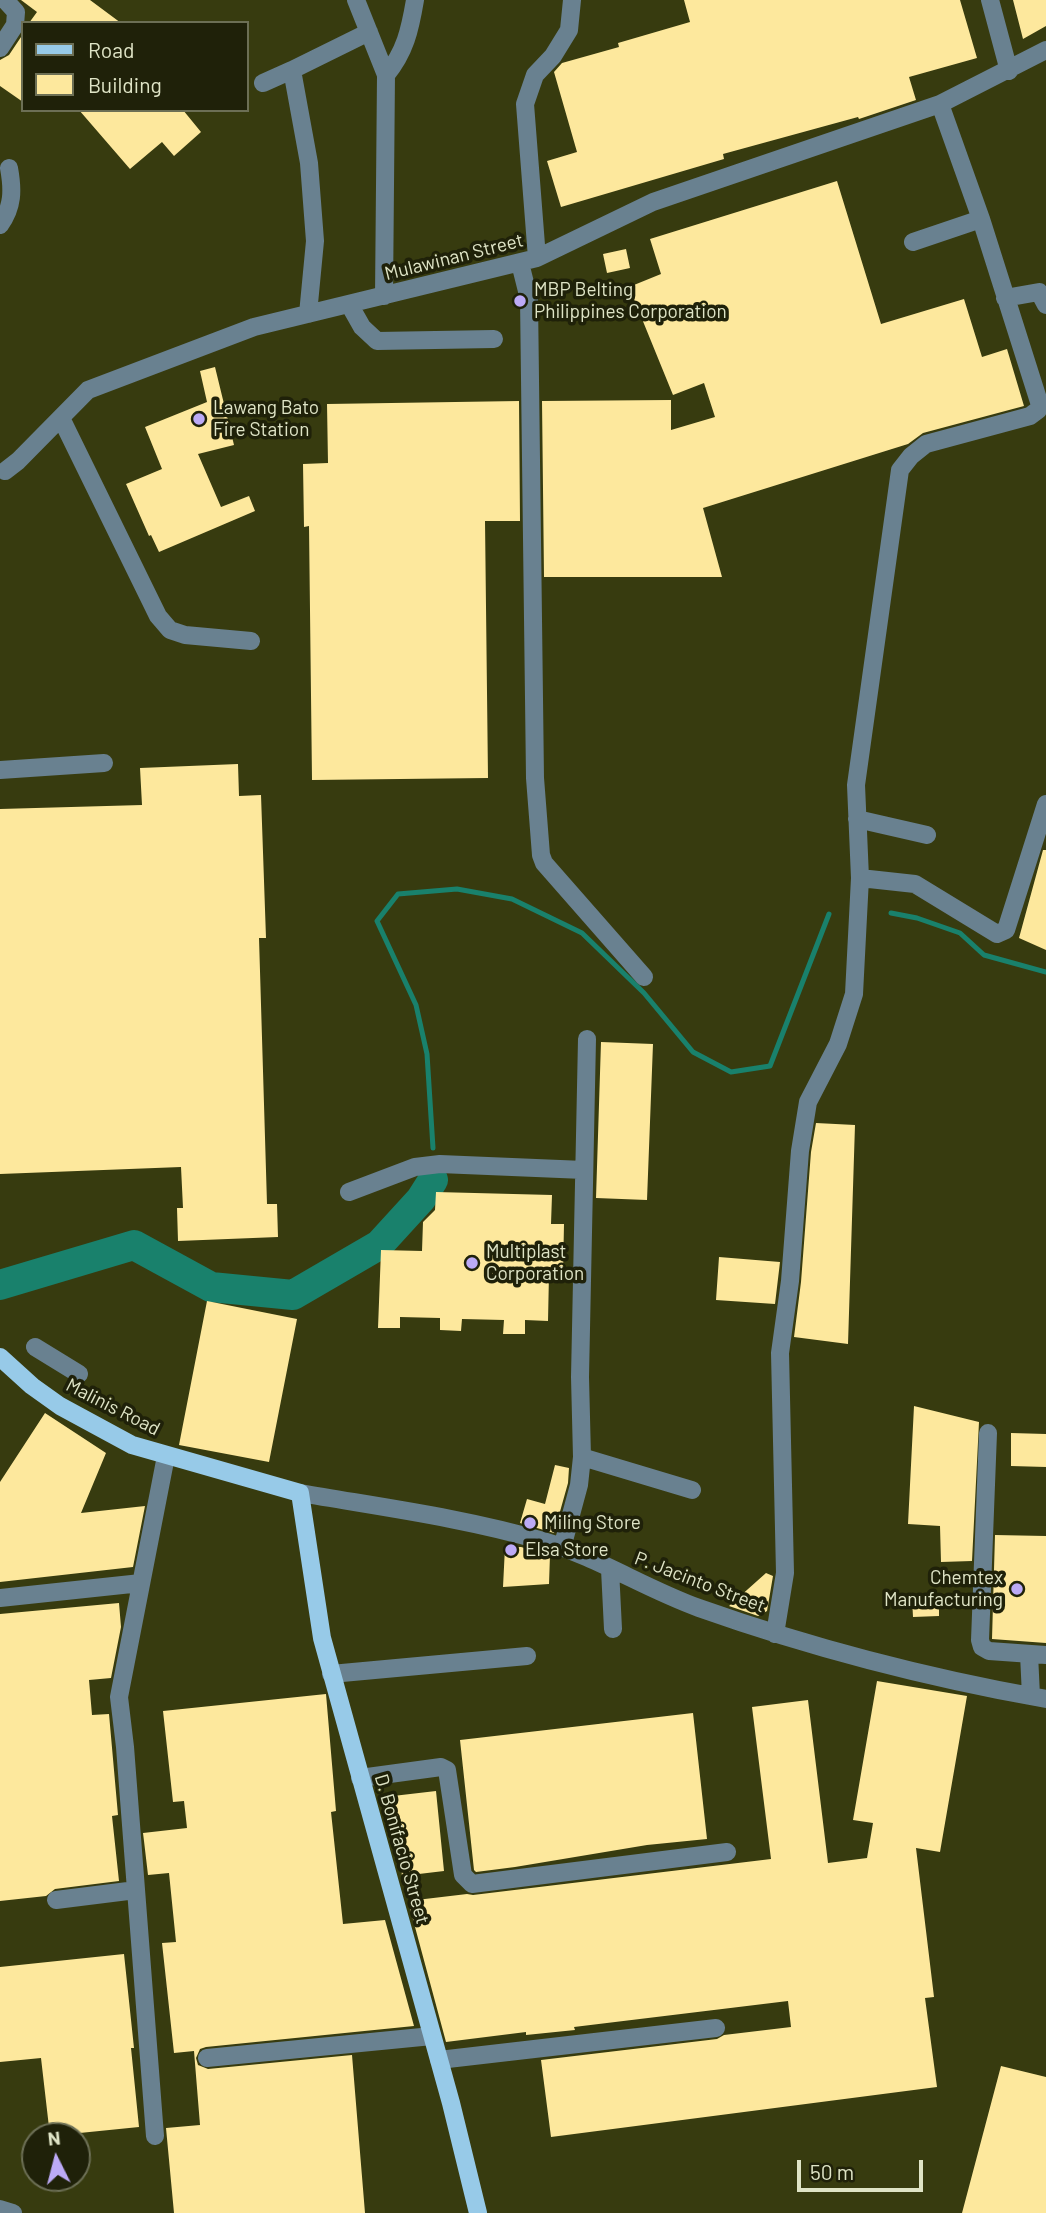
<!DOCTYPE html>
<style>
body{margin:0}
#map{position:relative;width:1046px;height:2213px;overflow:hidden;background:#373b0f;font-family:Barlow,sans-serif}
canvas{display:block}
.legend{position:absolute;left:21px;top:21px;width:228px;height:91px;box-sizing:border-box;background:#1f2109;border:2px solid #6c6f55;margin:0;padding:9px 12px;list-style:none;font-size:21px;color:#dfe4c6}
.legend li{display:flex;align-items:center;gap:14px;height:35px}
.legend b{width:35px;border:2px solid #6c6f55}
.north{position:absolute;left:21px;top:2122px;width:70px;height:70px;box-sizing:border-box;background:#1f2109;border:2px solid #6c6f55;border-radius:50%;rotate:354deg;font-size:19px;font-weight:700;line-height:28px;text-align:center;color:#dfe4c6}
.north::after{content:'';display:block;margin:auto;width:24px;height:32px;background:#bcaaf6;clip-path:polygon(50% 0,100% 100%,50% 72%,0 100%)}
.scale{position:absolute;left:797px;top:2160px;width:126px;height:32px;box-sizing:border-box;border:4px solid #dfe4c6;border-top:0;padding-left:9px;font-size:21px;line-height:24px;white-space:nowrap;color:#dfe4c6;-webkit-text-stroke:5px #1f2109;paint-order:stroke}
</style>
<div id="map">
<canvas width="1046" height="2213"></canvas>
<ul class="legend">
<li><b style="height:9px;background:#97cae8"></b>Road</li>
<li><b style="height:19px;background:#fde89d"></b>Building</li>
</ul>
<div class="north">N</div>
<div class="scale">50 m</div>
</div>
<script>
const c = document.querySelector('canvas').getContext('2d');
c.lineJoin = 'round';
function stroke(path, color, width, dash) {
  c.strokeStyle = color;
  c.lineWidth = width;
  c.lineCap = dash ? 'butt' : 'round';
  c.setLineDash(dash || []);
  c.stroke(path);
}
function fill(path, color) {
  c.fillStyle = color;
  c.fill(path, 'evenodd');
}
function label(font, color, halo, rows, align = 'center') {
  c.font = font + ' Barlow,sans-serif';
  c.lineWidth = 7;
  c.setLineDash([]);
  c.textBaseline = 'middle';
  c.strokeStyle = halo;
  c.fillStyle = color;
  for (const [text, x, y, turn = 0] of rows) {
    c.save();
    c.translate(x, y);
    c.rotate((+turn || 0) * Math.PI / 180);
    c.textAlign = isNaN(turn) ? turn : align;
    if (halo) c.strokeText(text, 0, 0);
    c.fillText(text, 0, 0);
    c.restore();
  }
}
const stream = new Path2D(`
 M891,913L917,918L960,933L984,955L1046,972
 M433,1148L427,1054L416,1005L377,921L398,894L457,889L512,899L582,933L644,993L693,1052L731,1072L770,1066L829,914`);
const river = new Path2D(`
 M0,1285L134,1245L211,1287L293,1295L379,1245L421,1199L433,1180`);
const building = new Path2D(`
 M21,0H90L121,23H29L37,12Z
 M684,0H960L977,58L909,77L916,100L859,119L858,117L723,154L724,159L561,207L547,161L577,152L554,72L562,63L619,47L618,43L690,22Z
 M1013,0H1046V26L1023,39Z
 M23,34V102L0,86V60L9,55Z
 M79,110H183L201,132L174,156L162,142L130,169Z
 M837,181L881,324L964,299L982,357L1007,349L1024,406L923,433L908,444L703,508L722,577H544L542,401L671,400V430L715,417L704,383L673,395L629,287L661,274L650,239Z
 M626,249L630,268L607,273L603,254Z
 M215,367L234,445L198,454L221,507L249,496L255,511L159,552L151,535L149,536L126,484L162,469L145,427L207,402L200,371Z
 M519,401L520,521H485L488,778L312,780L309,526L304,527L303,464L328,463L327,404Z
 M238,764L239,796L261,795L266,938H259L267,1204H277L278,1237L178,1241L177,1208H183L181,1167L0,1174V809L142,805L140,768Z
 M1043,850H1046V950L1019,938Z
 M601,1042L653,1044L647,1200L596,1198Z
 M816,1123L855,1125L848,1344L794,1337L801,1282L811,1152Z
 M436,1192L552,1195L551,1224H564L563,1274H549L548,1321L525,1320V1334H503L504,1320L462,1319L461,1331L440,1330V1318L400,1317V1328H378L381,1250L422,1251L423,1222L435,1210Z
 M719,1257L780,1262L775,1304L716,1300Z
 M207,1301L297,1319L269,1462L179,1445Z
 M914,1406L979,1422L972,1561L941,1562L940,1526L908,1524Z
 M45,1413L106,1453L81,1513L145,1506L133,1567L0,1582V1482Z
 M1011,1433L1046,1434V1467L1011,1466Z
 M555,1465L569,1468L568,1483L554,1533L520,1523L527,1499L545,1504Z
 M995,1535L1046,1536V1643L992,1639Z
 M505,1547H521L550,1555L549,1584L503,1587Z
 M766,1573L773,1576L767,1611L758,1616L729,1606Z
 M939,1597V1616L913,1617L912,1598Z
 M119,1603L121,1627L111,1678L89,1680L92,1715L109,1714L118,1815L112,1816L119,1881L55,1889L46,1896L0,1901V1614Z
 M877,1681L967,1696L940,1852L916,1848L934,1997L925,1998L937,2087L551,2137L541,2060L717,2039L724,2035L791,2027L788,2001L574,2027L575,2030L526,2035V2032L446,2042L408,1901L467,1894L473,1895L771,1859L752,1707L808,1700L828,1863L867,1858L873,1823L853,1820Z
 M326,1694L336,1811L331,1812L343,1924L385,1920L414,2026L206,2047L200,2049L196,2058L198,2065L208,2069L352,2055L365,2213H174L166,2128L200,2125L194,2051L174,2053L162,1943L176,1942L169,1873L148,1875L144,1841L143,1833L187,1828L184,1801L173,1802L163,1711Z
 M693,1713L707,1839L647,1845L515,1867L476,1872L474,1870L460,1740Z
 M436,1791L444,1871L402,1876L393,1796Z
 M124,1954L134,2048H131L139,2127L50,2136L41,2058L0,2062V1967Z
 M1001,2066L1046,2077V2213H962Z`);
const minor = new Path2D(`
 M356,0L386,75L384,296
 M990,0L1009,71
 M0,48L15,25L16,12L5,0
 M386,75C405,52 410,30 415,0
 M263,83L292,70
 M0,225C13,207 13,190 9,168
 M913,242L981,219
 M537,258L525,104L535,75L553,56L569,30L572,0
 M520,263L529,299L535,778L541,855L544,863L644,977
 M1005,298L1039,292L1046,305
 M349,304L362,327L377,341L494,339
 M308,314L315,241L309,163L292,70L369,32
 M61,418L158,616L170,630L185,635L251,641
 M5,471L18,461L88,390L254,327L537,258L653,202L940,104L1046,50
 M0,770L104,763
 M857,819L927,835
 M860,878L856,785L900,470L911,456L926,444L1030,416L1038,410L1040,405L981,219L940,104
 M349,1192L415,1167L440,1164L584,1170
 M35,1347L79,1374
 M988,1433L980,1640L982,1647L989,1651L1046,1655
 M582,1457L692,1490
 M300,1493C380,1507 465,1518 543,1541C597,1557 646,1589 699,1608C812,1648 928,1678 1046,1699
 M562,1548L579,1485L582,1457L580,1377L587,1039
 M610,1569L613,1629
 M0,1598L141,1583
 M775,1634L785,1573L780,1353L790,1281L800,1151L808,1102L838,1044L854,994L860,878L915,884L997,934L1006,930L1046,804
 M1029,1654L1031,1696
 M331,1674L527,1656
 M360,1778L441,1767L447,1770L463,1875L472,1884L727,1852
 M56,1900L136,1890
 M207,2058L432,2036
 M439,2060L716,2028
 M155,2136L125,1747L119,1697L166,1456
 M0,2209L13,2213`);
const major = new Path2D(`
 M0,1357L32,1386L60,1406L132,1445L300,1493L322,1638L451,2103L478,2213`);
const markers = [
 [520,301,7,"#bcaaf6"],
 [199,419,7,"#bcaaf6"],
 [472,1263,7,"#bcaaf6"],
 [530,1523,7,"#bcaaf6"],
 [511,1550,7,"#bcaaf6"],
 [1017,1589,7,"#bcaaf6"]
];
const streetNames = [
 ["Mulawinan Street",454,257,-14],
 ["Malinis Road",113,1407,27],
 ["P. Jacinto Street",700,1582,21],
 ["D. Bonifacio Street",402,1849,74]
];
const poiNames = [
 ["MBP Belting",534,290],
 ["Philippines Corporation",534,312],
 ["Lawang Bato",213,408],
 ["Fire Station",213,430],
 ["Multiplast",486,1252],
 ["Corporation",486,1274],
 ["Miling Store",544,1523],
 ["Elsa Store",525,1550],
 ["Chemtex",1003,1578,"right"],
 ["Manufacturing",1003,1600,"right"]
];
stroke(stream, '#19816c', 5);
stroke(river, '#19816c', 30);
fill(building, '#fde89d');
stroke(minor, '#698190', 18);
stroke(major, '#97cae8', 18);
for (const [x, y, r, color] of markers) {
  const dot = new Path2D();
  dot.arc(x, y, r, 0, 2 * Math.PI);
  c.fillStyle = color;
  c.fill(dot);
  stroke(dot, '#1f2109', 2.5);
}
label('19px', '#dfe4c6', '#1f2109', streetNames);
label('19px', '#dfe4c6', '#1f2109', poiNames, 'left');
</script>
